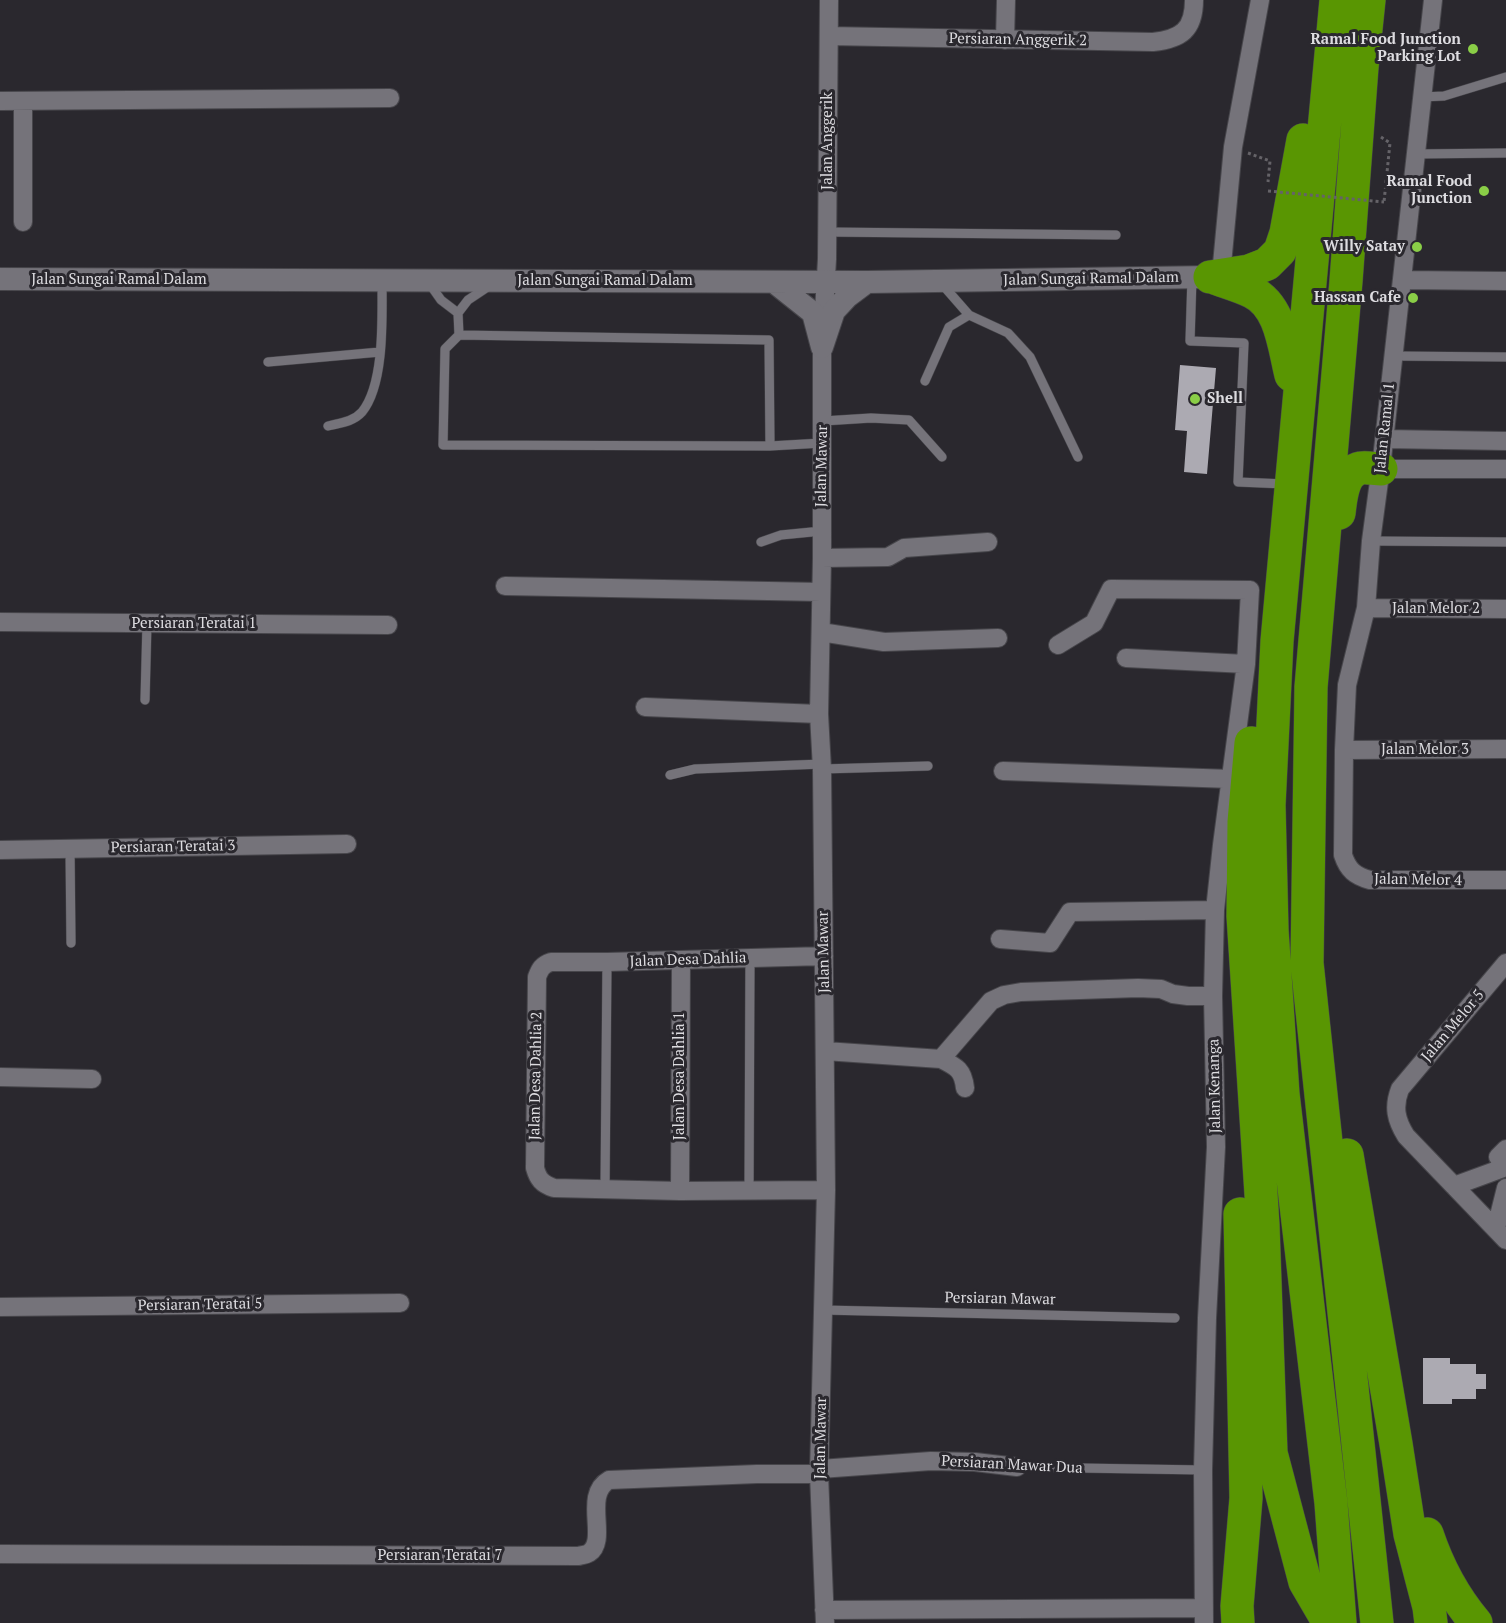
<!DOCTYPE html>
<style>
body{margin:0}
canvas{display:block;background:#2a282e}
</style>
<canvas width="1506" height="1623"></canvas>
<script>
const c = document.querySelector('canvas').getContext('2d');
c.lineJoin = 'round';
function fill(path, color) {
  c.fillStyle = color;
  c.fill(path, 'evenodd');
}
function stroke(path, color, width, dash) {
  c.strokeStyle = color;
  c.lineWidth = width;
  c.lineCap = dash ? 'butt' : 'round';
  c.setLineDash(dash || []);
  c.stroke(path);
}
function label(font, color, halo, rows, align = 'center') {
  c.font = font + ' "PT Serif",serif';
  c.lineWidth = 6;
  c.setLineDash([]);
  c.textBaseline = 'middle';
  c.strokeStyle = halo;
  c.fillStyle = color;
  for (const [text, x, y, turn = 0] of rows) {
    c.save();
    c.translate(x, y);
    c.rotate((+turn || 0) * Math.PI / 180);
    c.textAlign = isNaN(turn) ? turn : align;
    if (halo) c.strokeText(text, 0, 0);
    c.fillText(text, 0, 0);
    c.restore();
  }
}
const building = new Path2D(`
 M1180,365L1216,368L1207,474L1184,472L1187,431L1175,430Z
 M1423,1358H1450V1364H1476V1374H1486V1389H1476V1399H1452V1404H1423Z`);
const path = new Path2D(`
 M1381,137L1390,143L1384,202
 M1248,153L1270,161L1268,182`);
const service = new Path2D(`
 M1422,97L1444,96L1506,77
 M1416,154L1506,153
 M827,232L1116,235
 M1192,277L1190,341L1244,343L1238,482L1285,484
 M429,283L441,300L458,313
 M941,283L969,315L1008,333L1030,357L1078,457
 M459,335L458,313L468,300L489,286
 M1393,356L1506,357
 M268,362L380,352
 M925,381L949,327L969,315
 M823,421L871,418L909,420L942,457
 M328,426C340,423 353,422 362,412C385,384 382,316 382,281
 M770,446L769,340L459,335L445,349L443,445L770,446L822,443
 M1371,541L1506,542
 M761,542L781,535L822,531
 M145,700L147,623
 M822,769L928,766
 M670,775L695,769L822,764
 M70,849L71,943
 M605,1189L607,962
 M749,1190L750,958
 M823,1310L1175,1318
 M1017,1467L1203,1470`);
const minor = new Path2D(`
 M1433,0L1382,459L1371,541L1366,608L1347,685L1344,750L1343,855C1348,870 1355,876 1370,880H1506
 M829,36L1153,42C1181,39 1194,30 1194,0
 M1005,40L1006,0
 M0,101L390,98
 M23,101V222
 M1221,275L1233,147L1260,0
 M1402,280L1506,281
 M1384,439L1506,441
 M1381,469H1506
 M822,558L888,557L904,548L988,542
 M505,586L821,592
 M1366,608L1506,609
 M0,622L388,625
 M821,632L884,642L998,638
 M1058,645L1094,623L1111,589L1250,590
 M1126,658L1246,664
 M645,707L819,714
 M1344,750L1506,749
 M1003,771L1231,779
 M0,850L347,844
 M1000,939L1050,943L1070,912L1215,910
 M824,956L607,962H551C542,965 540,969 537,977L535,1168C538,1179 542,1184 554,1188L680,1191L826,1190
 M1506,963L1400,1089C1393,1107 1396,1120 1406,1136L1506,1240
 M825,1051L941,1059C957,1067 963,1070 965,1088
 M941,1059L991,1001L1004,995L1021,992L1138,988L1161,989L1173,994L1188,996H1213
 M0,1077L92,1079
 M1498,1157L1506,1149
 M1454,1186L1506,1167
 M680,1191L681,960
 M1496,1228L1506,1188
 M0,1307L400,1303
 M820,1469L931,1461L975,1462L1017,1467
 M0,1554L579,1556C582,1555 586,1555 589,1553C609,1540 582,1495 609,1480L757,1474H819
 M824,1610L1204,1608
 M825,1623L819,1474L826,1190L822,769L819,714L822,558V347L827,259L829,0
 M1204,1623L1203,1470L1207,1318L1216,1147L1213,996L1215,910L1222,845L1246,664L1250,590`);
const tertiary = new Path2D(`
 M0,279L867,282L1210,277
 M774,282L813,313L822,347
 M822,347L834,311L847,297L867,282`);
const motorway = new Path2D(`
 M1336,0L1277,641L1269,805L1272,930L1283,1094L1331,1503L1340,1623
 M1369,0L1362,67L1346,281L1311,687L1307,963L1377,1623
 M1210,277L1249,271L1267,264L1280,251L1286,233L1303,140
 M1212,277C1225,282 1240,286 1252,292C1281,306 1284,347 1291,375
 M1339,513C1341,497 1342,472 1361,468C1367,467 1375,469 1381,469
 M1251,743L1244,822L1243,916L1263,1225L1271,1453L1305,1582L1329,1623
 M1347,1155L1396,1444L1410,1534L1429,1607L1431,1623
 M1427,1534C1438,1567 1454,1597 1476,1623
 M1238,1623L1237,1606L1246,1498L1240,1214`);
const pathBridge = new Path2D(`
 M1268,191L1384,202`);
const markers = [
 [1473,49,6,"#8ace47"],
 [1484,191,6,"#8ace47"],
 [1417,247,6,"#8ace47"],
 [1413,298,6,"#8ace47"],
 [1195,399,6,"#8ace47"]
];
const streetNames = [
 ["Persiaran Anggerik 2",1018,40,1],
 ["Jalan Anggerik",828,141,-90],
 ["Jalan Sungai Ramal Dalam",1091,279,-1],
 ["Jalan Sungai Ramal Dalam",119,280],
 ["Jalan Sungai Ramal Dalam",605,281],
 ["Jalan Ramal 1",1385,428,-84],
 ["Jalan Mawar",822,466,-89],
 ["Jalan Melor 2",1436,609],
 ["Persiaran Teratai 1",194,624],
 ["Jalan Melor 3",1425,750],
 ["Persiaran Teratai 3",173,847,-1],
 ["Jalan Melor 4",1418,880,1],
 ["Jalan Mawar",824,952,-91],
 ["Jalan Desa Dahlia",688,960,-2],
 ["Jalan Melor 5",1453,1026,-50],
 ["Jalan Desa Dahlia 2",536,1076,-89],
 ["Jalan Desa Dahlia 1",680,1076,-90],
 ["Jalan Kenanga",1215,1086,-91],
 ["Persiaran Mawar",1000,1299,1],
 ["Persiaran Teratai 5",200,1305,-1],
 ["Jalan Mawar",821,1438,-89],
 ["Persiaran Mawar Dua",1012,1465,3],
 ["Persiaran Teratai 7",440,1556]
];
const poiNames = [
 ["Ramal Food Junction",1461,40],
 ["Parking Lot",1461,57],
 ["Ramal Food",1472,182],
 ["Junction",1472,199],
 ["Willy Satay",1405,247],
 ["Hassan Cafe",1401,298],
 ["Shell",1207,399,"left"]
];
fill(building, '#acaab2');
stroke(service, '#47464b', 10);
stroke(minor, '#47464b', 20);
stroke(tertiary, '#47464b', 24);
stroke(motorway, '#47464b', 34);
stroke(path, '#656368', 3, [3, 3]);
stroke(service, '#75737a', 9);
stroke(minor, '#75737a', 18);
stroke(tertiary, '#75737a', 22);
stroke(motorway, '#599602', 33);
stroke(pathBridge, '#656368', 3, [3, 3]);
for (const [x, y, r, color] of markers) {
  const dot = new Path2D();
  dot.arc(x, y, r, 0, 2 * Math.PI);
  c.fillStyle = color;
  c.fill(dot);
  stroke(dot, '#2a282e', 2);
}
label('15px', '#dddce0', '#2a282e', streetNames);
label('bold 15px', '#dddce0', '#2a282e', poiNames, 'right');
</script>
